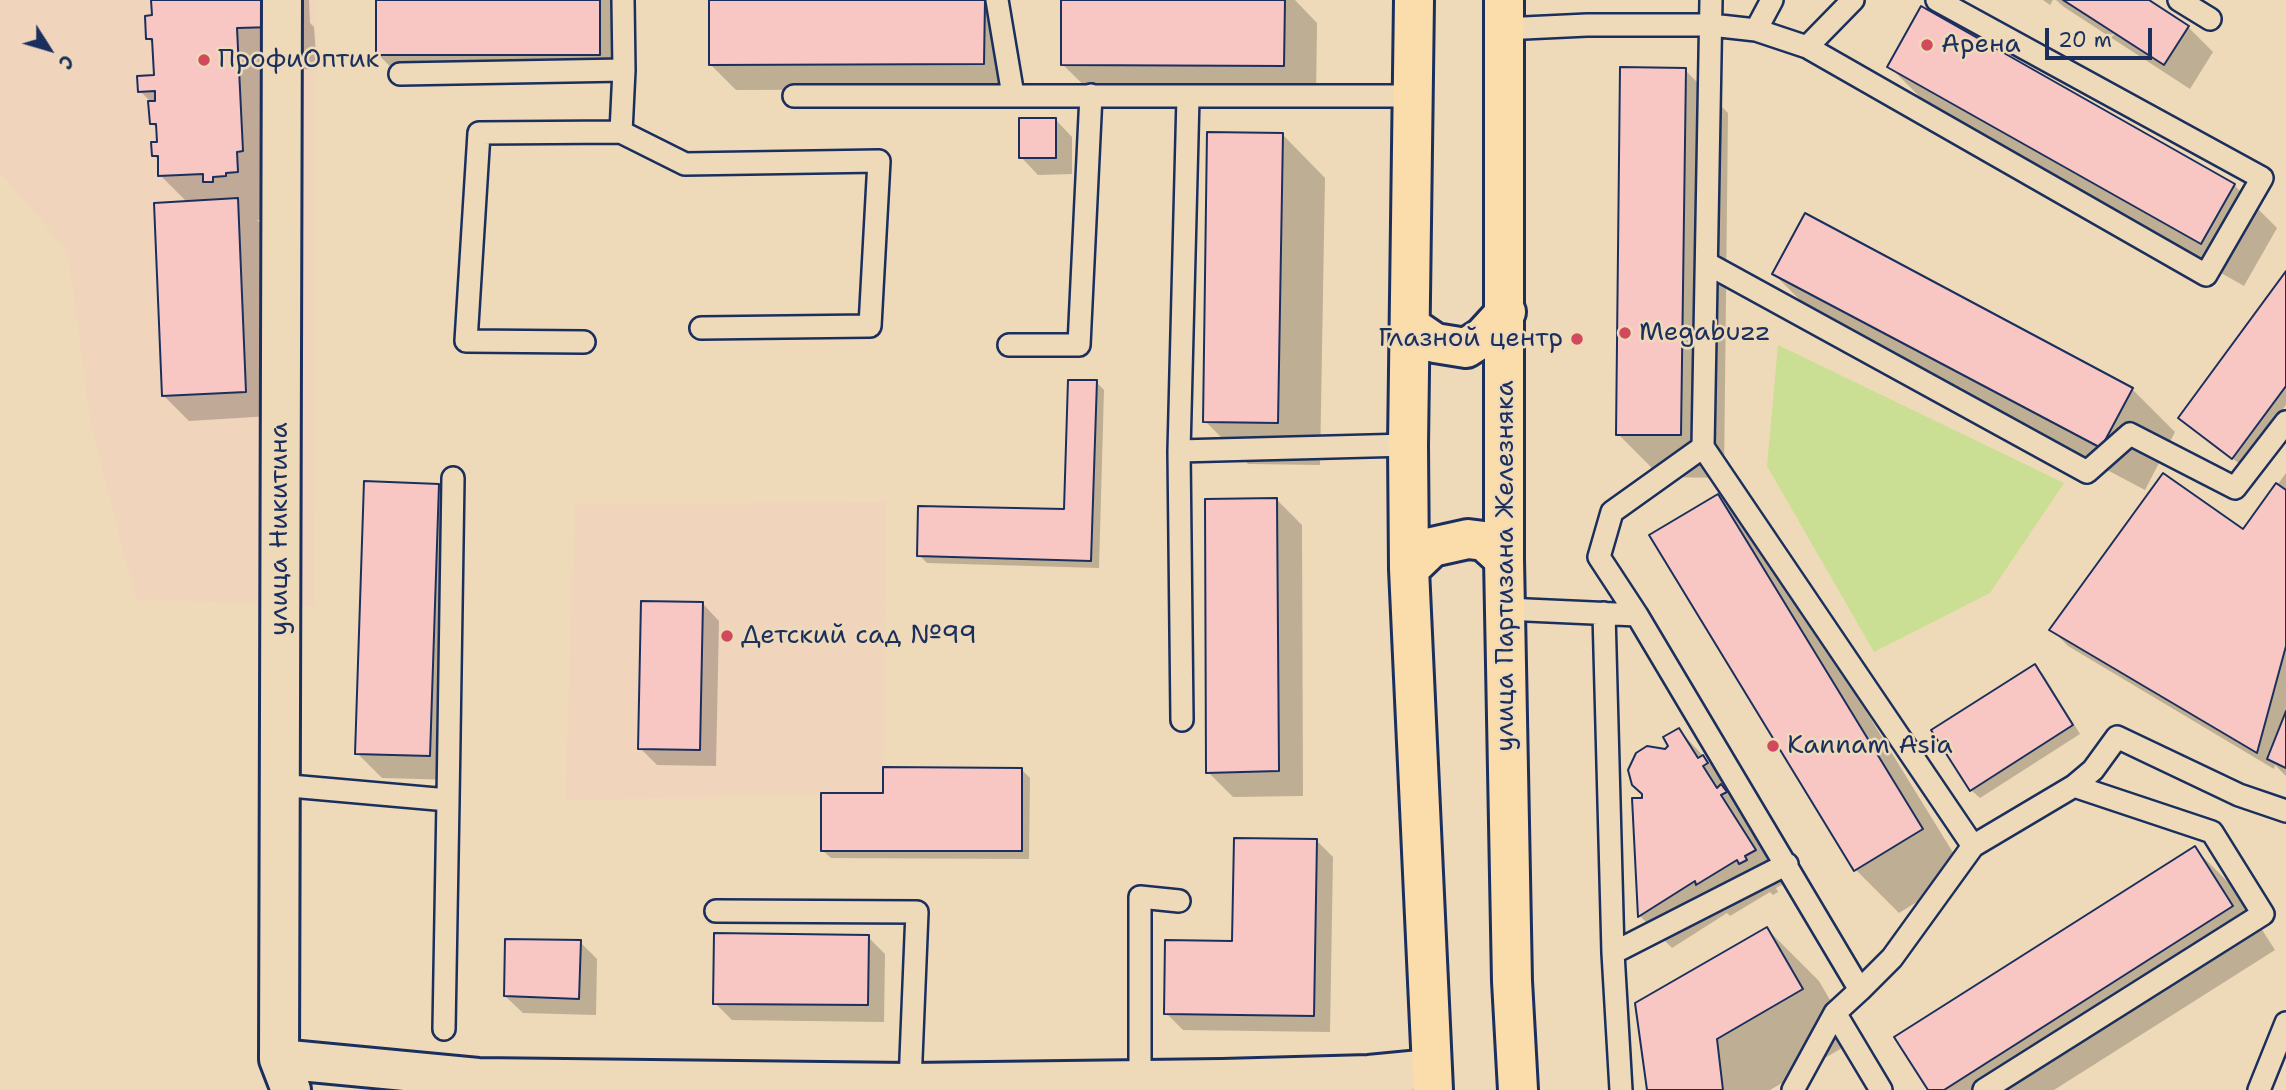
<!DOCTYPE html>
<meta charset="utf-8">
<style>
body{margin:0}
#map{position:relative;width:2286px;height:1090px;overflow:hidden;background:#eedab8;font-family:"Shantell Sans",sans-serif}
canvas{display:block}
.north{position:absolute;left:14px;top:14px;width:70px;height:70px;-webkit-text-stroke:5px #eedab8;paint-order:stroke;rotate:127deg;font-size:19px;font-weight:700;line-height:28px;text-align:center;color:#1b2f5e}
.north::after{content:'';display:block;margin:auto;width:24px;height:32px;background:#1b2f5e;clip-path:polygon(50% 0,100% 100%,50% 72%,0 100%)}
.scale{position:absolute;left:2045px;top:28px;width:107px;height:32px;box-sizing:border-box;border:4px solid #1b2f5e;border-top:0;padding-left:9px;font-size:21px;line-height:24px;white-space:nowrap;color:#1b2f5e;-webkit-text-stroke:5px #eedab8;paint-order:stroke}
</style>
<div id="map">
<canvas width="2286" height="1090"></canvas>
<div class="north">С</div>
<div class="scale">20 m</div>
</div>
<script>
const c = document.querySelector('canvas').getContext('2d');
c.lineJoin = 'round';
function fill(path, color) {
  c.fillStyle = color;
  c.fill(path, 'evenodd');
}
function stroke(path, color, width, dash) {
  c.strokeStyle = color;
  c.lineWidth = width;
  c.lineCap = dash ? 'butt' : 'round';
  c.setLineDash(dash || []);
  c.stroke(path);
}
function label(font, color, halo, rows, align = 'center') {
  c.font = font + ' "Shantell Sans",sans-serif';
  c.lineWidth = 5;
  c.setLineDash([]);
  c.textBaseline = 'middle';
  c.strokeStyle = halo;
  c.fillStyle = color;
  for (const [text, x, y, turn = 0] of rows) {
    c.save();
    c.translate(x, y);
    c.rotate((+turn || 0) * Math.PI / 180);
    c.textAlign = isNaN(turn) ? turn : align;
    if (halo) c.strokeText(text, 0, 0);
    c.fillText(text, 0, 0);
    c.restore();
  }
}
const built = new Path2D(`
 M0,0H316L315,606L136,599L91,427L68,253L0,172Z
 M886,502L883,793L565,800L575,504Z`);
const green = new Path2D(`
 M1778,345L2064,483L1990,593L1874,652L1767,466Z`);
const shadow = new Path2D(`
 M150,0H309L310,23L314,27L317,69L280,70L268,219L257,220L263,225L271,416L189,421L164,396L188,203L160,175V161L153,155L159,143L158,130L152,123L150,101L140,91L156,77L154,45L148,38L153,17V3Z
 M378,0H614L624,80H403L378,54Z
 M710,0H987L1009,22V89L736,90L711,65Z
 M1063,0H1295L1317,23L1316,98L1095,96L1062,64Z
 M2043,0H2053L2050,5Z
 M2056,0H2146L2188,27L2213,52L2190,89L2064,7Z
 M1889,66L2234,185L2277,228L2244,286L1932,109Z
 M1685,70L1728,113L1724,478L1661,477L1618,434Z
 M1055,119L1072,137V174L1038,175L1021,157Z
 M1282,134L1325,178L1320,465L1248,464L1205,421Z
 M1805,216L2132,389L2175,432L2145,490L1817,317L1774,274Z
 M2286,274V405L2241,465L2180,418Z
 M1096,382L1104,390L1099,568L927,563L919,555L1065,511Z
 M2286,473V776L2275,765L2274,769L2068,646L2051,629L2244,531Z
 M438,485L463,511L455,780L382,778L357,753Z
 M1717,496L1760,539L1965,872L1899,913L1856,870Z
 M1277,500L1302,525L1303,796L1233,797L1208,772Z
 M702,603L719,621L716,766L657,765L640,748Z
 M2035,666L2043,674L2080,734L1980,798L1971,790L1934,731Z
 M1679,730L1735,790L1739,796L1734,799L1753,819L1787,882L1776,888L1778,892L1773,895L1770,892L1730,916L1727,913L1672,948L1640,916L1634,800H1644L1665,751Z
 M1022,770L1030,778L1029,859L831,858L822,850L884,795Z
 M1316,840L1333,857L1330,1032L1183,1030L1166,1013L1234,943Z
 M2195,849L2238,892L2275,950L2054,1090H1930Z
 M1767,929L1819,981L1854,1041L1770,1090H1648Z
 M868,937L885,954L884,1022L732,1020L715,1003Z
 M580,942L597,959L596,1015L523,1013L505,996Z`);
const building = new Path2D(`
 M151,0H273L274,27L237,28L243,151L237,152L238,172L226,173V176L213,177V182H203V174L158,176V156H152L151,142H157L156,124H150L148,101H155V91L138,92L137,76L154,75L152,39H146L145,16L152,15Z
 M376,0H600V55H376Z
 M709,0H985L984,64L709,65Z
 M1061,0H1285L1284,66L1061,65Z
 M2063,0H2149L2189,26L2164,65Z
 M1921,6L2235,184L2201,244L1887,67Z
 M1620,67L1686,68L1681,435H1616Z
 M1019,118H1056V158H1019Z
 M1207,132L1283,133L1278,423L1203,422Z
 M238,198L246,392L162,396L154,203Z
 M1805,213L2133,388L2101,448L1772,274Z
 M2286,271V386L2232,459L2178,418Z
 M1068,380H1097L1091,561L917,556L918,506L1064,509Z
 M2163,473L2243,529L2276,483L2286,490V646L2257,753L2049,630Z
 M364,481L439,484L430,756L355,754Z
 M1718,494L1923,829L1854,871L1649,535Z
 M1277,498L1279,771L1206,773L1205,499Z
 M641,601L703,602L700,750L638,749Z
 M2035,664L2073,725L1970,791L1931,730Z
 M2286,711V768L2267,759Z
 M1679,728L1698,758L1703,755L1708,763L1703,766L1717,788L1721,784L1727,792L1721,795L1756,850L1745,856L1747,860L1739,864L1737,860L1696,885L1695,881L1638,917L1632,798H1642V794L1632,785L1628,770L1636,753L1647,746L1665,749L1668,746L1663,737Z
 M883,767L1022,768V851H821V793H883Z
 M1234,838L1317,839L1314,1016L1164,1014L1165,940L1232,941Z
 M2195,846L2233,906L1944,1090H1928L1894,1037Z
 M1767,927L1803,989L1717,1039L1723,1090H1647L1635,1003Z
 M714,933L869,935L868,1005L713,1004Z
 M505,939L581,940L579,999L504,996Z`);
const lane = new Path2D(`
 M623,0L624,70L621,132L685,164L879,161L870,326L701,328
 M997,0L1013,95
 M2179,0L2210,19
 M1503,29L1587,25H1711L1756,30L1807,47L2206,275L2262,178L1937,0
 M1756,30L1772,0
 M1807,47L1853,0
 M400,74L624,70
 M794,96H1413
 M1708,264L2087,472L2130,434L2235,488L2286,422
 M584,342L466,341L479,133L621,132
 M1009,345H1079L1091,95
 M1703,447L1711,0
 M1179,451L1408,445
 M1505,609L1637,615L1860,990L1892,958L1973,846L2074,786L2093,770L2117,737L2239,795L2286,811
 M1604,613L1613,953L1621,1090
 M1637,615L1599,557L1612,512L1703,447L1973,846
 M1182,720L1179,451L1188,97
 M279,785L448,800L444,1029
 M448,800L453,478
 M716,911L917,912L910,1083
 M1613,953L1787,864
 M1860,990L1835,1013L1881,1090
 M1140,1080V897L1179,901
 M1793,1090L1835,1013
 M1984,1090L2263,914L2212,832L2074,786
 M2259,1090L2286,1023`);
const street = new Path2D(`
 M282,0L279,1059L291,1090
 M279,1059L478,1078L910,1083L1222,1079L1369,1075L1431,1069`);
const primary = new Path2D(`
 M1414,0L1408,445L1409,569L1433,1090
 M1504,0V559L1512,981L1518,1090
 M1410,326L1435,343L1466,348L1483,337L1506,312
 M1409,569L1432,547L1468,539L1484,541L1504,559`);
const markers = [
 [1927,45,7,"#d1495b"],
 [204,60,7,"#d1495b"],
 [1625,333,7,"#d1495b"],
 [1577,339,7,"#d1495b"],
 [727,636,7,"#d1495b"],
 [1773,746,7,"#d1495b"]
];
const poiNames = [
 ["Арена",1941,45],
 ["ПрофиОптик",218,60],
 ["Megabuzz",1639,333],
 ["Глазной центр",1563,339,"right"],
 ["Детский сад №99",741,636],
 ["Kannam Asia",1787,746]
];
const streetNames = [
 ["улица Никитина",280,529,-90],
 ["улица Партизана Железняка",1506,566,-90]
];
fill(built, '#f1d4bc');
fill(green, '#cadf94');
fill(shadow, '#0003');
fill(building, '#f8c7c4');
stroke(building, '#1b2f5e', 2);
stroke(lane, '#1b2f5e', 26);
stroke(street, '#1b2f5e', 44);
stroke(primary, '#1b2f5e', 44);
stroke(lane, '#eedab8', 21);
stroke(street, '#eedab8', 38);
stroke(primary, '#fbddab', 38);
for (const [x, y, r, color] of markers) {
  const dot = new Path2D();
  dot.arc(x, y, r, 0, 2 * Math.PI);
  c.fillStyle = color;
  c.fill(dot);
  stroke(dot, '#eedab8', 2.5);
}
label('26px', '#1b2f5e', '#eedab8', poiNames, 'left');
label('26px', '#1b2f5e', '#eedab8', streetNames);
</script>
